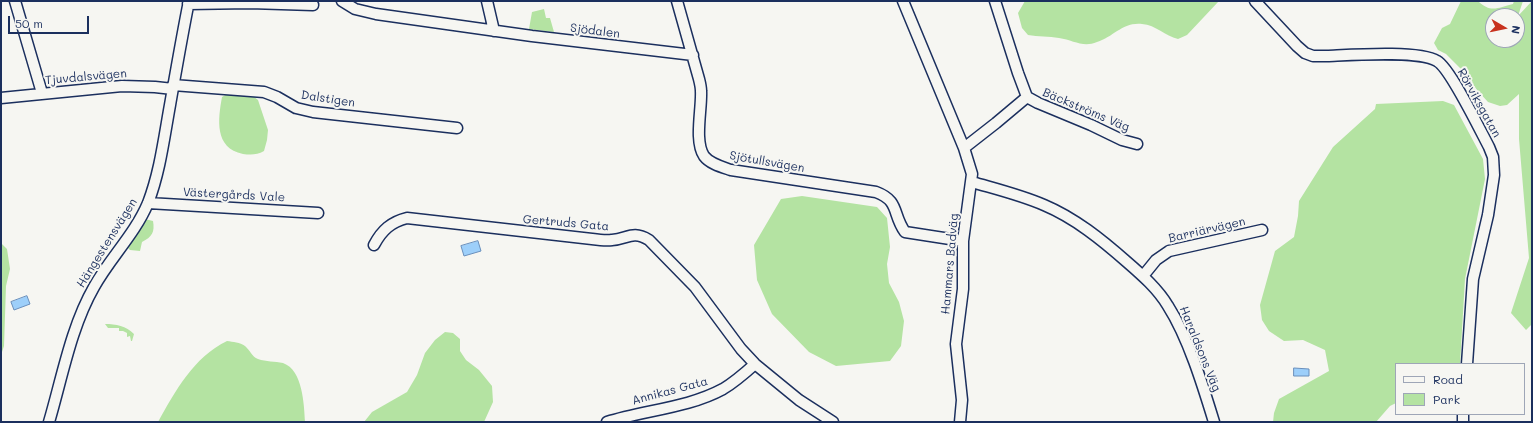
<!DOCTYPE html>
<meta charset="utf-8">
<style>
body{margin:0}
#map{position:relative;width:1533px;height:423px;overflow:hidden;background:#f6f6f2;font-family:Mali,sans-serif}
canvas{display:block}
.frame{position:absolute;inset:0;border:2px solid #1b2f5e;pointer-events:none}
.legend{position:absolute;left:1395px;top:363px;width:130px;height:52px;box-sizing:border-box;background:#f6f6f2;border:1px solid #9ea6b7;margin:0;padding:5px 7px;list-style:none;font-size:12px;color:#1b2f5e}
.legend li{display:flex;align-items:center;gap:8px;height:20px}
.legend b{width:20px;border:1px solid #9ea6b7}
.north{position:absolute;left:1485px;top:8px;width:40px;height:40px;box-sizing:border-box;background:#f6f6f2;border:1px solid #9ea6b7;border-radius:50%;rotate:99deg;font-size:11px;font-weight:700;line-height:16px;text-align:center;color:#1b2f5e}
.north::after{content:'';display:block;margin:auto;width:14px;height:18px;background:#c8321e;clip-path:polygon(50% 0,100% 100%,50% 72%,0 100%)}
.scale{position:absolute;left:8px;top:16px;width:81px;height:18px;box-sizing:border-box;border:2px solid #1b2f5e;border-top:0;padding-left:5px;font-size:12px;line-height:14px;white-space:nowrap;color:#1b2f5e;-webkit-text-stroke:3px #f6f6f2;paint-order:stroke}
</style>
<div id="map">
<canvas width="1533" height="423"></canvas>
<div class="frame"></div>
<ul class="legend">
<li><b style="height:5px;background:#f6f6f2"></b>Road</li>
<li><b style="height:11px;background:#b4e3a2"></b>Park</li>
</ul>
<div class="north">N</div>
<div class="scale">50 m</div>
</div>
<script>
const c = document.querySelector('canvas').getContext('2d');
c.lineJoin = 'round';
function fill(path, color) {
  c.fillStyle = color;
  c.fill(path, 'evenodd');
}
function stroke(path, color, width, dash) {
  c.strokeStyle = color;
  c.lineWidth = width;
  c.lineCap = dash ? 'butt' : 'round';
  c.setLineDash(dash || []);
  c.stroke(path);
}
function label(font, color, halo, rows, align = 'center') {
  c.font = font + ' Mali,sans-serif';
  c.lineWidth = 4;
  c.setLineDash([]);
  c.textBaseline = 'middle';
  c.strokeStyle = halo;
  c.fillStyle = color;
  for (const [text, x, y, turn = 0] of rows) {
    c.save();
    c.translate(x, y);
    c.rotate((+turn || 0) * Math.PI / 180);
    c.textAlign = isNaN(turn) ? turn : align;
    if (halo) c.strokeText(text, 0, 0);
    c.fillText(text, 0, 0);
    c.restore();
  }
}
const green = new Path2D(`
 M1025,1H1219L1187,35L1178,39C1165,36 1156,25 1142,24C1122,22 1114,37 1097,42C1083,48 1073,40 1059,38C1049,36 1038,37 1028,35L1022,28L1018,13Z
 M1461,1H1478C1490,13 1498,8 1513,4L1514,1H1523L1518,16L1532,1V324L1526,330L1511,313L1529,258L1519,139V94L1507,105L1500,106L1488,102L1477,90L1468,77L1460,68L1446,54L1438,50L1434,43L1442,28L1450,24ZM1493,16H1517V40H1493Z
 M544,9L546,18H550L554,32L529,29L532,12Z
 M229,93L253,96L258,100L268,130L267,140L264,151C257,155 251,155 243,154C214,148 218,119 222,97Z
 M1443,101L1454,105L1483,159L1485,179L1465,279L1460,364H1396V403L1390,406L1376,422H1273L1274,413L1279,399L1329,371L1325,350L1303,340L1284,341L1269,331L1262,320L1260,305L1275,251L1294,237L1298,216L1299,201L1333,147L1375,109L1376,104Z
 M802,196L877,207L887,218L890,247L887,264L889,283L899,302L904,321L901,346L890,361L836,366L809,352L772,314L757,280L754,245L781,199Z
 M145,219L153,221C155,232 152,237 142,242L140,251L130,250L127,247Z
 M1,243L7,249L10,269L6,286L4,346L1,355Z
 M105,324C116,324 126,326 134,334L132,341H131L130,336L127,337V333L123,331H119V328H108Z
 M445,332L453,333L460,339V351L466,360L479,370L492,386L493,402L484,422H364L372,412L407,392L417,375L425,353L435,340Z
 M227,341C233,342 240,342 245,346C250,350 252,357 258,359C266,362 275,361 283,363C303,370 304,405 305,422H158C176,390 193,358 227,341Z`);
const water = new Path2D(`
 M478,241L481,251L464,256L461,246Z
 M27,296L30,304L14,310L11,302Z
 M1294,368L1309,369V376H1294Z`);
const street = new Path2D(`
 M15,1L42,93
 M342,1L355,9L376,14L532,36L693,55
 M487,1L494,31
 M677,1L699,79C700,83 701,87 701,91C702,109 694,141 704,156C710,164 722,167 731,170L876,192C900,201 892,214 905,232L963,241
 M903,1L964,148L972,174L963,241V289L956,344L962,400L960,422
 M995,1L1018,73L1027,97L1038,103L1091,125L1122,140L1137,144
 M1255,1L1297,46L1305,53L1313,56H1327C1351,55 1419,50 1437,61C1450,68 1480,130 1489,147L1493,157L1494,175L1488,215L1473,279L1467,364
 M188,4L250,3L313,5
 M173,85L264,92L277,97L296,108L313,112L457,128
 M1,98L122,86L155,87L173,89
 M964,148L996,123L1027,97
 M972,182C996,189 1021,195 1044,205C1075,218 1102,240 1127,262C1142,275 1158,289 1168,306C1188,337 1203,386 1214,422
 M148,203L318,213
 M374,245C382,230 391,222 407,218L592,239C599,240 606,241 612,240C628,239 632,230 649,240L695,287L741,349L755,364L799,400L833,422
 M1143,276L1156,260L1169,251L1262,230
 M49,422C62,378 71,327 94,287C110,258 135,234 148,203C160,172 164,138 170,105C176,71 182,36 189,1
 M607,422C645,410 688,408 723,389C735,382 745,373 755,364
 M1463,422V414`);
const streetNames = [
 ["Sjödalen",595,31,7],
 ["Tjuvdalsvägen",86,77,-5],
 ["Dalstigen",328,99,9],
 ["Rörviksgatan",1479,103,61],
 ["Bäckströms Väg",1086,110,23],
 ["Sjötullsvägen",767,162,10],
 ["Västergårds Vale",234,195,3],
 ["Gertruds Gata",566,223,5],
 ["Barriärvägen",1207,230,-13],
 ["Hängestensvägen",107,243,-58],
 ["Hammars Badväg",950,264,-85],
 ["Haraldsons Väg",1200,349,68],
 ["Annikas Gata",670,391,-15]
];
fill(green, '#b4e3a2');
fill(water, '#9dcffa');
stroke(water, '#698fbc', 1);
stroke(street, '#1b2f5e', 13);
stroke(street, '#f6f6f2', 10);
label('12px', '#1b2f5e', '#f6f6f2', streetNames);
</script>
